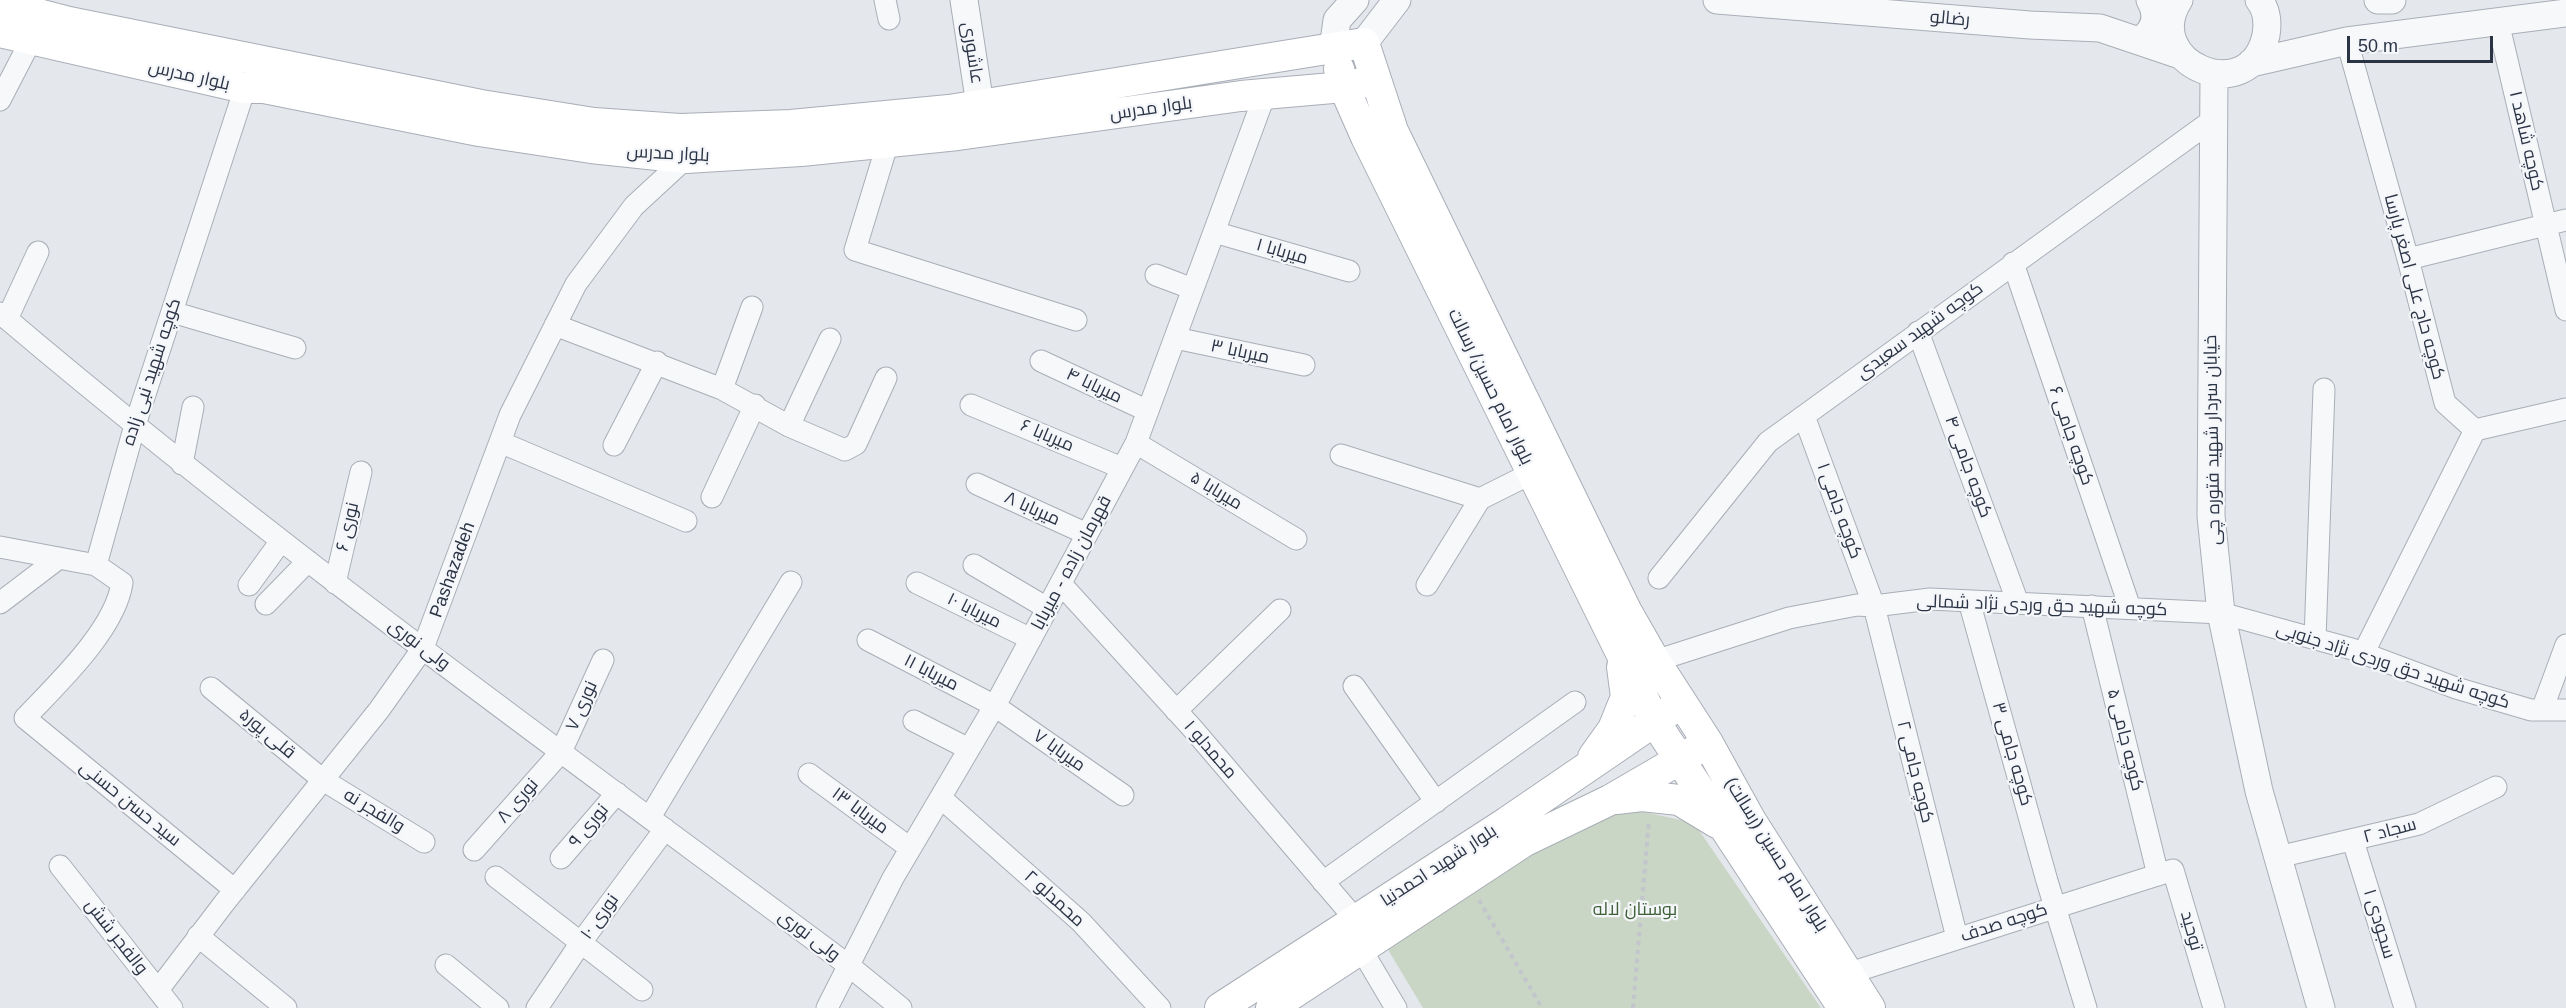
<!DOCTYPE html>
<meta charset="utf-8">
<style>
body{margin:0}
#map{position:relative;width:2566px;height:1008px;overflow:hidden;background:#e4e7ec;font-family:Arial,sans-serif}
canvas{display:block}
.scale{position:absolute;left:2347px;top:36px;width:146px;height:27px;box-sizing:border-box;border:3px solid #2b3445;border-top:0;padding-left:8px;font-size:18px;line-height:21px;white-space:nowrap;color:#2b3445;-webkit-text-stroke:4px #f4f6f9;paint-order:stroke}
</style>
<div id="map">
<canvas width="2566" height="1008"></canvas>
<div class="scale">50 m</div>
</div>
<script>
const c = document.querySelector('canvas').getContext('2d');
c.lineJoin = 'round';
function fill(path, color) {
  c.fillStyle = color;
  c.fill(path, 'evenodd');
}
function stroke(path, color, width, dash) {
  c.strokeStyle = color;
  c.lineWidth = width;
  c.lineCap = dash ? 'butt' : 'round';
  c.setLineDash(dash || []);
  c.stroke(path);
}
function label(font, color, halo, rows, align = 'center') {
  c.font = font + ' Arial,Cairo,sans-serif';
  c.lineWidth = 4.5;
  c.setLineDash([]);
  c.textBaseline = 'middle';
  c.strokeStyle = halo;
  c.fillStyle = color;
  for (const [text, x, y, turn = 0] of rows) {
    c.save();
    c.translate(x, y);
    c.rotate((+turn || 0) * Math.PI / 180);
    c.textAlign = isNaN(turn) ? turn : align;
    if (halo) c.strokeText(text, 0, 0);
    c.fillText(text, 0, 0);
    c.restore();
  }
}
const green = new Path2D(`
 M1640,811L1694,823L1821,1008H1423L1387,948L1566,828L1597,818Z`);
const path = new Path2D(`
 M1479,900L1542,1008
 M1633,1008L1649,820`);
const minor = new Path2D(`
 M885,0L889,19
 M2498,22L2566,310
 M2347,41L2408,259L2445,403L2475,430L2566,409
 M0,100L31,40
 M887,131L888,142L855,250L1076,320
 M1214,232L1349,271
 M2408,259L2566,220
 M2013,263L2130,608
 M1156,275L1193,289
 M172,312L295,348
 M0,313C272,544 562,752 848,965L901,1008
 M7,319L38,252
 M555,325L722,389L789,426L845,450L856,444L886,378
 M1918,332L2018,603
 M1175,338L1304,365
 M1041,361L1148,411
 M722,389L752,307
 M971,405L1122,468
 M1804,416L1874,606L1957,938
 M789,426L830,339
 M500,442L686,521
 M1136,443L1296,539
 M614,445L657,362
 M1341,455L1480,499
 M182,464L193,407
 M977,484L1087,534
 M712,497L755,405
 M0,547L96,565L135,425L245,88
 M96,565L122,583C115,630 57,684 25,718L235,890
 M974,565L1047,608
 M1659,578L1768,442L2214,119
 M335,583L361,472
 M917,583L1031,639
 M1061,584L1193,729L1356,920
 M249,585L281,541
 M1427,585L1480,499L1532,473
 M1969,601L2047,881L2086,1008
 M0,603L59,558
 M266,604L308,561
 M2092,606L2158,875
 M2315,639L2324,389
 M868,640L995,706L1123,795
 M2363,654L2475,430
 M1655,661L1789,618L1857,605L1874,606L1930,599L2221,613L2352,649L2456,688L2531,710H2566
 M1354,686L1436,802
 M211,688L323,780L424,842
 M2542,710L2566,645
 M1176,711L1280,610
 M914,721L969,749
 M809,774L910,848
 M941,798L1081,922L1160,1008
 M650,817L791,582
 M2353,841L2405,1008
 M474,850L561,752L603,660
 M2278,857L2419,824L2496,787
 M561,858L617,793
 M60,866L172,1008
 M496,877L642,990
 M1323,882L1575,702
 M198,936L286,1008
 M1361,949L1396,1008
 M446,965L498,1008
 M1850,973L2173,870L2214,1008
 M158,990L225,902L379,710L423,648L510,415L576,284L634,206L686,158
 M537,1008L582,941L665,829
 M827,1008L893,878L998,700L1136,443L1265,94`);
const tertiary = new Path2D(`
 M964,0L980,105
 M1717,0L2030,25L2100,28L2180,55
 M2179,0C2139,62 2250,111 2266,35C2268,23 2267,10 2259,0
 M2378,0H2392
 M2140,40C2155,31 2159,15 2150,0
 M1364,43L1397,0
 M1333,49L1337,20L1355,0
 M2251,63L2347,41L2566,13
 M2214,74L2211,516L2221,613L2259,791L2321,1008`);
const secondary = new Path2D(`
 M0,4L69,22L481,105L594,123L680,129L791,125L949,110L1364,43L1393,131L1627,612L1655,661L1708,743L1750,819L1870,1008
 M0,32L244,88H264L479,131L591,148L686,158L801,151L958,135L1241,96L1344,87L1374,80
 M1339,69L1344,87L1366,137L1655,722L1843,1008
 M1593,757L1613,729L1626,697L1622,667
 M1616,799L1642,796L1679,800L1717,823
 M1220,1008L1507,822L1671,710
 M1271,1008L1525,841L1610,800L1696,750`);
const streetNames = [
 ["رضالو",1950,19,5],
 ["عاشوری",972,53,81],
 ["بلوار مدرس",189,76,13],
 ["بلوار مدرس",1151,109,-8],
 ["کوچه شاهد ۱",2526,141,77],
 ["بلوار مدرس",668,154,3],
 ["میربابا ۱",1282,252,16],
 ["کوچه حاج علی اصغر پارسا",2414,287,75],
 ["کوچه شهید سعیدی",1920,331,-36],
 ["میربابا ۳",1240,352,12],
 ["کوچه شهید نبی زاده",152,372,-72],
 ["میربابا ۴",1094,386,25],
 ["بلوار امام حسین/ رسالت",1490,387,64],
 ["میربابا ۶",1047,436,23],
 ["کوچه جامی ۶",2071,436,71],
 ["خیابان سردار شهید فتوره چی",2213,440,-91],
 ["کوچه جامی ۴",1968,467,70],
 ["میربابا ۵",1216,491,31],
 ["میربابا ۸",1032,509,24],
 ["کوچه جامی ۱",1839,511,70],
 ["نوری ۶",348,527,-77],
 ["قهرمان زاده - میربابا",1072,563,-62],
 ["Pashazadeh",453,570,-70],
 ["کوچه شهید حق وردی نژاد شمالی",2042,606,2],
 ["میربابا ۱۰",974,611,26],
 ["ولی نوری",419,645,37],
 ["کوچه شهید حق وردی نژاد جنوبی",2393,666,18],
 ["میربابا ۱۱",931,673,27],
 ["نوری ۷",582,706,-66],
 ["قلی پور۵",267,734,40],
 ["کوچه جامی ۵",2125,740,76],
 ["محمدلو ۱",1210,750,49],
 ["میربابا ۷",1059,751,35],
 ["کوچه جامی ۳",2012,754,74],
 ["کوچه جامی ۲",1915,772,76],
 ["نوری ۸",518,801,-49],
 ["سید حسن حسنی",130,804,39],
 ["والفجر نه",374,811,31],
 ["میربابا ۱۳",860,811,36],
 ["نوری ۹",589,826,-50],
 ["سجاد ۲",2390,831,-15],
 ["بلوار امام حسین (رسالت)",1776,855,58],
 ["بلوار شهید احمدنیا",1439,866,-33],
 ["محمدلو ۲",1054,899,42],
 ["نوری ۱۰",600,917,-54],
 ["کوچه صدف",2004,923,-18],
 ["سجودی ۱",2379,924,73],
 ["توحید",2191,931,74],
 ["ولی نوری",809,936,37],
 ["والفجر شش",116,937,52]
];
const parkNames = [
 ["بوستان لاله",1635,910]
];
fill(green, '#c9d6c5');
stroke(minor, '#a9aeb7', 23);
stroke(tertiary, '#a9aeb7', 29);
stroke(secondary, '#a9aeb7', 32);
stroke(path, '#c2c5cb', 4, [4.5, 4.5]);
stroke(minor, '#f7f8fa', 21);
stroke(tertiary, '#f7f8fa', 27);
stroke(secondary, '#fff', 30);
label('18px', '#2b3445', '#f4f6f9', streetNames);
label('18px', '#3f6138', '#f4f6f9', parkNames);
</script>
